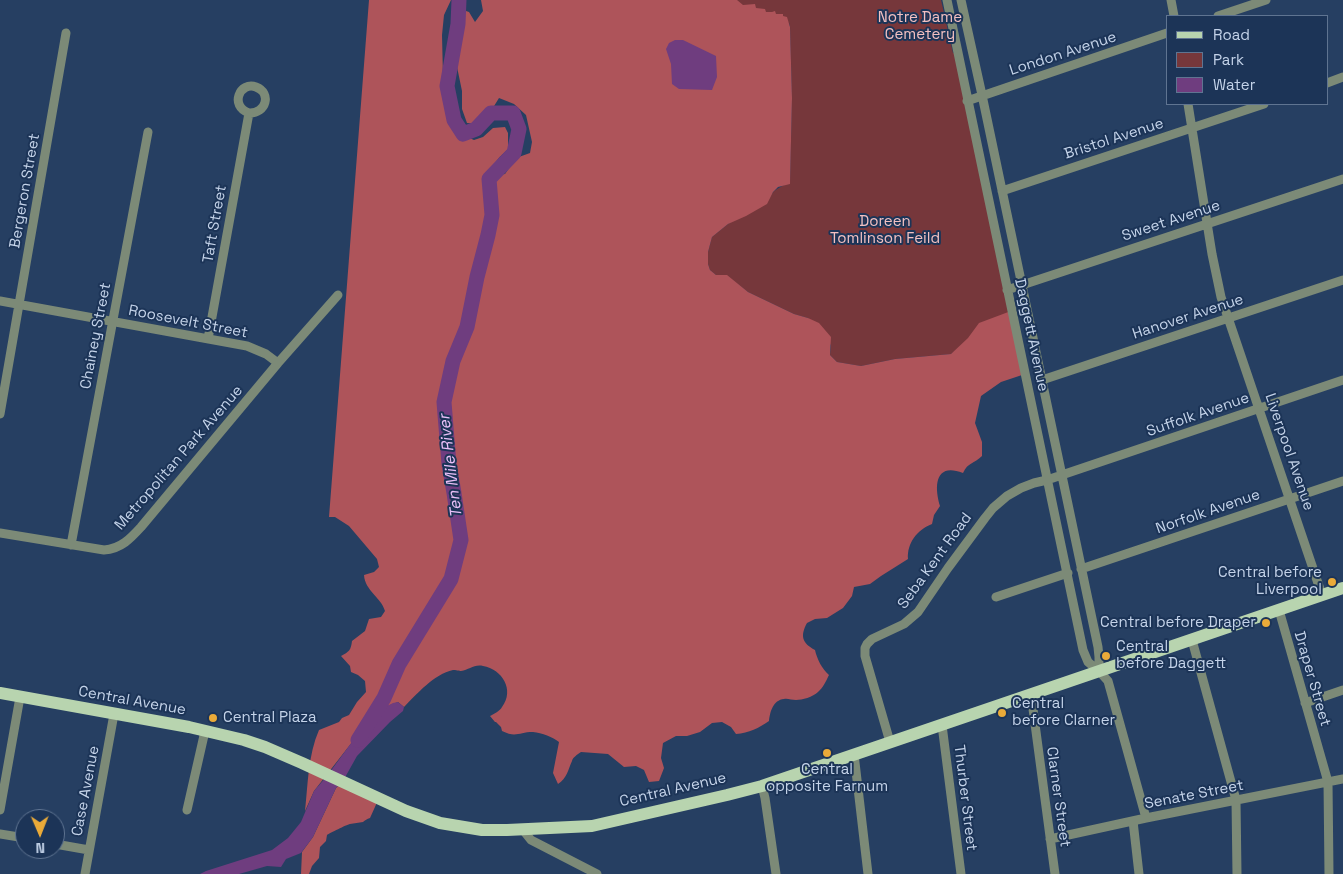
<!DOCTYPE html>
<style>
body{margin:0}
#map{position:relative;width:1343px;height:874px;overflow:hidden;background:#263f62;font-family:"Space Grotesk",sans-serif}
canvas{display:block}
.legend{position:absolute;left:1166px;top:15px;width:162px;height:90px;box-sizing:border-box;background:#1c3457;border:1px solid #5f7491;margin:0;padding:6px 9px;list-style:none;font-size:15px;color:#c4d3e9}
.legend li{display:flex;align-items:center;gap:10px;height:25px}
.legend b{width:25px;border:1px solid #5f7491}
.north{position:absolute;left:15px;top:809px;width:50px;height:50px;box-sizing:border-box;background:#1c3457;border:1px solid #5f7491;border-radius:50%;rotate:179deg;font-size:14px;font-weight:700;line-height:20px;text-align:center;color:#c4d3e9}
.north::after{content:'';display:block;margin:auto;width:18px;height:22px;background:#eaaa39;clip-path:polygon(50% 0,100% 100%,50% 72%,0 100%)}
</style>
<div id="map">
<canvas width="1343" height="874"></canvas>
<ul class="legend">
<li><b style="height:6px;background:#b8d4af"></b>Road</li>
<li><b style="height:14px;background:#76373b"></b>Park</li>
<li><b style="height:14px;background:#6f3d7f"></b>Water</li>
</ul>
<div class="north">N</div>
</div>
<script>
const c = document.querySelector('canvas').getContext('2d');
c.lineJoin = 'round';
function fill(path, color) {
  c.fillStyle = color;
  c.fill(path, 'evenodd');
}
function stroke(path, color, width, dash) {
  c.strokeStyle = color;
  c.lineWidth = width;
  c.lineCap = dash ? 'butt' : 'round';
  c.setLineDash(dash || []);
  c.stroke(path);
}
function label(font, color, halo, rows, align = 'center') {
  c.font = font + ' "Space Grotesk",sans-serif';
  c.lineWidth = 4;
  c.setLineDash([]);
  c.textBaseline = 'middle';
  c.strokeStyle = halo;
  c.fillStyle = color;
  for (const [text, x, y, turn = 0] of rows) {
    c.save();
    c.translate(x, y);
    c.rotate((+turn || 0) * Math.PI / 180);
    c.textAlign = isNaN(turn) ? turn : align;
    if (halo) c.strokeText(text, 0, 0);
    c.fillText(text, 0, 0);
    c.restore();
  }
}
const green = new Path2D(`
 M699,0H941L953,53H957L1011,311L951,354L895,359L861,366L837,362L830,355L831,345L808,318L794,314L748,292L727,276L716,275L710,270L708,264V252L712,237L728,224L770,197C775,187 782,188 790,181L792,98L790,27L789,23Z`);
const forest = new Path2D(`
 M369,0H451L444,15L442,35L443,77L451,89L453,125L460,134L474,140L483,137L493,128L505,127L508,133V149C499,158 491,163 495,175L505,174L516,158L530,153L532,142L526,115L514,104L499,98L483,124L467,123L462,109V91L456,62L457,19L466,11L469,12L475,22L483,11L481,0H737L743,5L755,4L756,8L765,9L766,12H772L775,11L776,14H783V16L787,17L790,27L792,98L790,184L778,187L773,192L767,204L746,216L728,224L712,237L708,252V264L710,270L716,275H727L748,292L794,314L808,318L819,323L831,337L830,355L837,362L861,366L895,359L951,354L968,338L979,323L1011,311L1025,374L1001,382L981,396L975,423L982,442V456C974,464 968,462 963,473C935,462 934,486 940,506L934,515L932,524C917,530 907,543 908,559L881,576L870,584L854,587L852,596L843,608L827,618L815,619L807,623C800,636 802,643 815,650C817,659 822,669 829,675C826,681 823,688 818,692C813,697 802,700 796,700C792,700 787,698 784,699C773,700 770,712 769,721C759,728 749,733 736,734L731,727L722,722L712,723L700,732L687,736H676L663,743L661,758L664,768L659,781L649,782L644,770L636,766L624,767L608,754L581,752C577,755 573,757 572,761C568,770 567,778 558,784L553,773L559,742C553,737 542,733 533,732C519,732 516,738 502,731L501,727L496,722H495L490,716C494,714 500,711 502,707C515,690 502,669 483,666C474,664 469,670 461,671C460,671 455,670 453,670C434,674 417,694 404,707L398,702L383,708L360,732L314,791L305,811C308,784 308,755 319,730L339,722L342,718L349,715L357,702L366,692L365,681L358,675L351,672L350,666L341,656C349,652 351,650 352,641L365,631L369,619L381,617L385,611C381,597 365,591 364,575L374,572L379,567L377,559L349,526L335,517H329Z
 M343,781L379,798L370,818C367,819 365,820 363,822C359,823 354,823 350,824C346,825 330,833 327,835L326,841L320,847L319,858L312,866L309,874H301L302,852L313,837L336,788Z`);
const water = new Path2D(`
 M675,40H683L716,56L717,77L712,90L679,89L672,84L671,64L666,49L669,43Z
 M398,702L404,707L403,711L390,722L357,756L343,781L336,788L313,837L301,853L286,859L281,867L267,866L239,874H200L206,871L272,850L288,838L301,822L314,791L327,776L360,731L383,708L393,703Z`);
const river = new Path2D(`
 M358,740L384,698L399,664L451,579L461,540L454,493L449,464L444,402L453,361L467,327L477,277L488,235L492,215L489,179L514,153L519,129L513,113H491L476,129L463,134L454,120L447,86L458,24L459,0`);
const minor = new Path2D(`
 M947,0L1083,650L1088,662L1099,671L1108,681L1146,818
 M961,0L982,95L1098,647L1099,657V671
 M1171,0L1174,16
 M1218,16L1266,0
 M1327,83L1343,77
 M967,101L1167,33
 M1188,104L1212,254L1221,297L1322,595
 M1002,191L1264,104
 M1007,290L1343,179
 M0,301L247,346L266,354L278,363
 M208,339L249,113C266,114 272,93 256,87C240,81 229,106 249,113
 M1042,380L1343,280
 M0,414L66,33
 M0,533L104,550C121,549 131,538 141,527L278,363L338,295
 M71,545L148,132
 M1081,569L1343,481
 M996,597L1068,573
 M1279,610L1328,782L1329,874
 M1192,640L1236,800L1237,874
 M1031,694L1055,874
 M1305,703L1343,690
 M942,725L961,874
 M890,742L865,656V648L867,644L872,639L904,624L918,612L948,568L985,518L993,508L1007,496L1021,488L1034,483L1047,480L1343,380
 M854,754L868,874
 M762,786L765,798L776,874
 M0,810L20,697
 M187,810L205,731
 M1133,821L1139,874
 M523,830L531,840L597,874
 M0,834L25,838
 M1050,839L1146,818L1343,779
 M55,844L89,850
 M85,874L114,714`);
const major = new Path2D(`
 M0,693L189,727L244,740L265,747L302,763L406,811L440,823L482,830H507L592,826L727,795L762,786L1343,588`);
const markers = [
 [1332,582,5,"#eaaa39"],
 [1266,623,5,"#eaaa39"],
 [1106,656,5,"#eaaa39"],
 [1002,713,5,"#eaaa39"],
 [213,718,5,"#eaaa39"],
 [827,753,5,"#eaaa39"]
];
const parkNames = [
 ["Notre Dame",920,18],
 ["Cemetery",920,35],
 ["Doreen",885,222],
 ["Tomlinson Feild",885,239]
];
const streetNames = [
 ["London Avenue",1063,54,-18],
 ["Bristol Avenue",1114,139,-18],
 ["Bergeron Street",25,191,-80],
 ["Sweet Avenue",1171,221,-18],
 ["Taft Street",215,224,-80],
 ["Hanover Avenue",1188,317,-18],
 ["Roosevelt Street",188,322,11],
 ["Daggett Avenue",1031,335,78],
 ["Chainey Street",96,336,-79],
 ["Suffolk Avenue",1198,415,-19],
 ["Liverpool Avenue",1289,452,71],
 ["Metropolitan Park Avenue",179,458,-49],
 ["Norfolk Avenue",1208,512,-19],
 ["Seba Kent Road",935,561,-54],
 ["Draper Street",1312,679,74],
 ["Central Avenue",132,701,10],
 ["Central Avenue",673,790,-13],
 ["Case Avenue",86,791,-79],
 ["Senate Street",1194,795,-11],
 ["Clarner Street",1058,797,82],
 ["Thurber Street",965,798,83]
];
const poiNames = [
 ["Central before",1322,573,"right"],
 ["Liverpool",1322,590,"right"],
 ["Central before Draper",1256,623,"right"],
 ["Central",1116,647],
 ["before Daggett",1116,664],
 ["Central",1012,704],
 ["before Clarner",1012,721],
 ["Central Plaza",223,718],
 ["Central",827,770,"center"],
 ["opposite Farnum",827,787,"center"]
];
const waterNames = [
 ["Ten Mile River",451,466,-97]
];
fill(green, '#76373b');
fill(forest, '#ae545a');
fill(water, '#6f3d7f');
stroke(river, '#6f3d7f', 15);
stroke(minor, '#7c8a77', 9);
stroke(major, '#b8d4af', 12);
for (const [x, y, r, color] of markers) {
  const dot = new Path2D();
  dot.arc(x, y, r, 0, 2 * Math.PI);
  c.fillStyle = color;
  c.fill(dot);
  stroke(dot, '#1c3457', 2);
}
label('15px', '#f3c0c1', '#1c3457', parkNames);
label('15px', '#c4d3e9', '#1c3457', streetNames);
label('15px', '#c4d3e9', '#1c3457', poiNames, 'left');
label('italic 16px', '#eac0f8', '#1c3457', waterNames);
</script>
